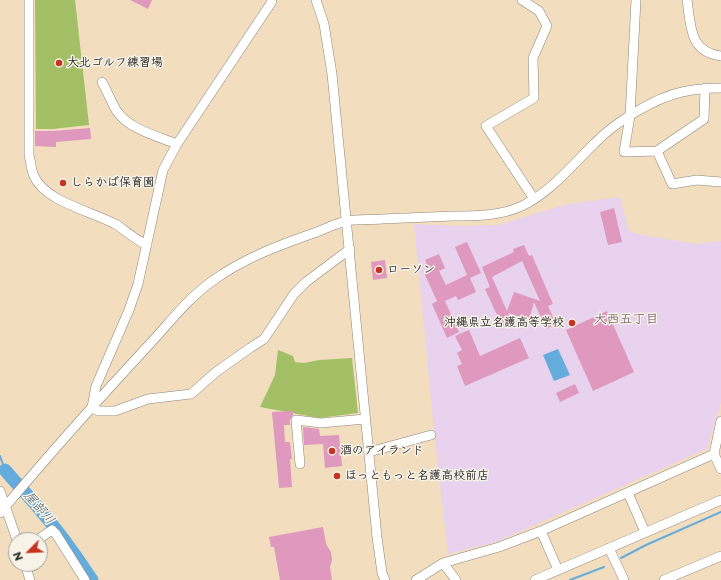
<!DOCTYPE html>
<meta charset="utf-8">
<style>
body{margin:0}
#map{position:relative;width:721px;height:580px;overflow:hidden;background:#f2ddbf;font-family:"Playpen Sans",sans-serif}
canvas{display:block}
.north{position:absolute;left:8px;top:532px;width:40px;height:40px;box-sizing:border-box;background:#f7f3e8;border:1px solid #a5a39c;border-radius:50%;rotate:246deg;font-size:11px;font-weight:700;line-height:16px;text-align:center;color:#2b2b2b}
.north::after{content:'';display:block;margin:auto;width:14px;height:18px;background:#c8321e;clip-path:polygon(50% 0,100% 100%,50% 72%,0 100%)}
</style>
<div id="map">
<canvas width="721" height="580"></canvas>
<div class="north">N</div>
</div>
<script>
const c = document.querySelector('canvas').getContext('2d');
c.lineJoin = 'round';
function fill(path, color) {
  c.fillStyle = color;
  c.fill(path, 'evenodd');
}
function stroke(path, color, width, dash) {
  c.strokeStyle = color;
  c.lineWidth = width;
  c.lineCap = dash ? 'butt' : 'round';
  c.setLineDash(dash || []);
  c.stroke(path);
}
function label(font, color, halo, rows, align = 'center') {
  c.font = font + ' "Playpen Sans","Klee One",sans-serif';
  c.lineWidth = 3;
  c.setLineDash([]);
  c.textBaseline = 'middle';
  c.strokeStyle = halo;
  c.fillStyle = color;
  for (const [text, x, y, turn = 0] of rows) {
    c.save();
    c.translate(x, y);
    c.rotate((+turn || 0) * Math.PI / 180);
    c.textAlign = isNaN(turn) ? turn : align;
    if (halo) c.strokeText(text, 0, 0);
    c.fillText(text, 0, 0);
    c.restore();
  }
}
const built = new Path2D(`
 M620,197L629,231L642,235L697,244L721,241V402L707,449L496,542L448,554L434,430L414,224L457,226L498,225L568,204Z`);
const green = new Path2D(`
 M35,0H75L89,125L53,129H36Z
 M278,350L293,356L295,362L304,363L319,360L352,358L358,413L319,418L260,407L275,375Z`);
const water = new Path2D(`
 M558,349L570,375L554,381L543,355Z`);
const stream = new Path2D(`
 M0,456L5,470
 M621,558L646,545L721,512
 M570,580L604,567`);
const river = new Path2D(`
 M5,470C15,482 26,493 36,505C57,529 75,554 92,580`);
const building = new Path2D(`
 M130,0H152L148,9Z
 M90,128L91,139L56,142V147L35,146V131H53Z
 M614,208L622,242L608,245L600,212Z
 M467,242L481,273L470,278L476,292L458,300L456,296L445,301L459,332L447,338L432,304L437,301L425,275L430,272L425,260L439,254L445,268L439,271L446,285L467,275L455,247Z
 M524,245L529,256L532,255L553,304L548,306L556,324L546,329L534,302L529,320L508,313L512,321L502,326L485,289L490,287L482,267L514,252L513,249ZM522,261L540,301L514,292L507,311L492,277Z
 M385,260L387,278L373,280L371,262Z
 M607,311L634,372L593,391L566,330Z
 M469,330L480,356L520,338L529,358L465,386L457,366L462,364L457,353L462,350L455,336Z
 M575,384L579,393L560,402L556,393Z
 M293,411V415L290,420V425H284L285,442H290L292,459H290L292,487L279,488L272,412Z
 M303,427L319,429L320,436L339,435L342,466L325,468L323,444L304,445Z
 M323,527L326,544L331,552L332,560L330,567L332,580H280L274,547H271L269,537Z`);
const minor = new Path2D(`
 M29,0V155C31,162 31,170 34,176C45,202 94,212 117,225C127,232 136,240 147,245
 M316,0L324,24L332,74L377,537L382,573L385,580
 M522,0L539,11L547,26L533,58L534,98L486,126L534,199
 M636,0L630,116L624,152L657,151L704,119L705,88
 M687,0C691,26 689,52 721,56
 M102,82C107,91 111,101 116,110C128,129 157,136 177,144
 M657,151L672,184L697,180L721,182
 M92,407L96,386L129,310L138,284L163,170L177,144L271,3L272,0
 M92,408L99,411H115L148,399L191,394L216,372L250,348L264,339L294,294L306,282L350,249
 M721,421L714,454L721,469
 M369,452L431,435
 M300,464L296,420L321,423L365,419
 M0,491L17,540
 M628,493L645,532
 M0,513C47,457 96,402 146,348C167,326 186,300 211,282C242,259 277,246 314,233C325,229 336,223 347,221C358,219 371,220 382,219C406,218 429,217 453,216C477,216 500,216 522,206C551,192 572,165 595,143C614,123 654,98 682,92C695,89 708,88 721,88
 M541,531L558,570
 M37,540L52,530L56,534L85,580
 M609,548L624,580
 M443,563L456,580
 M25,564L30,580
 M416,580L443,563L499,547L541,531L714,454
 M535,580L721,500
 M664,580L721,556`);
const markers = [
 [59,63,4,"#c8321e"],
 [63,183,4,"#c8321e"],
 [379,270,4,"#c8321e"],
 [572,323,4,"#c8321e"],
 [332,451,4,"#c8321e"],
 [337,476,4,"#c8321e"]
];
const poiNames = [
 ["大北ゴルフ練習場",67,63],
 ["しらかば保育園",71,183],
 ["ローソン",387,270],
 ["沖縄県立名護高等学校",564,323,"right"],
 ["酒のアイランド",340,451],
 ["ほっともっと名護高校前店",345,476]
];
const neighbourhoodNames = [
 ["大西五丁目",626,319]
];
const waterNames = [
 ["屋部川",39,508,49]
];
fill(built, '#e8d2ee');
fill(green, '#a4c067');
fill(water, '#64acdb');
stroke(stream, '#64acdb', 2);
stroke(river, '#64acdb', 13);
fill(building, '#df98be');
stroke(minor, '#8e8475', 10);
stroke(minor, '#fff', 9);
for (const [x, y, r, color] of markers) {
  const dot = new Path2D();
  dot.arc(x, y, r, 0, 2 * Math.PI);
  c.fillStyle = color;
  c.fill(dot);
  stroke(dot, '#f7f3e8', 1.5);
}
label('bold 12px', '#2b2b2b', '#f7f3e8', poiNames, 'left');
label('13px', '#6a515e', '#f7f3e8', neighbourhoodNames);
label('italic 13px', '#3f5869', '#f7f3e8', waterNames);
</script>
